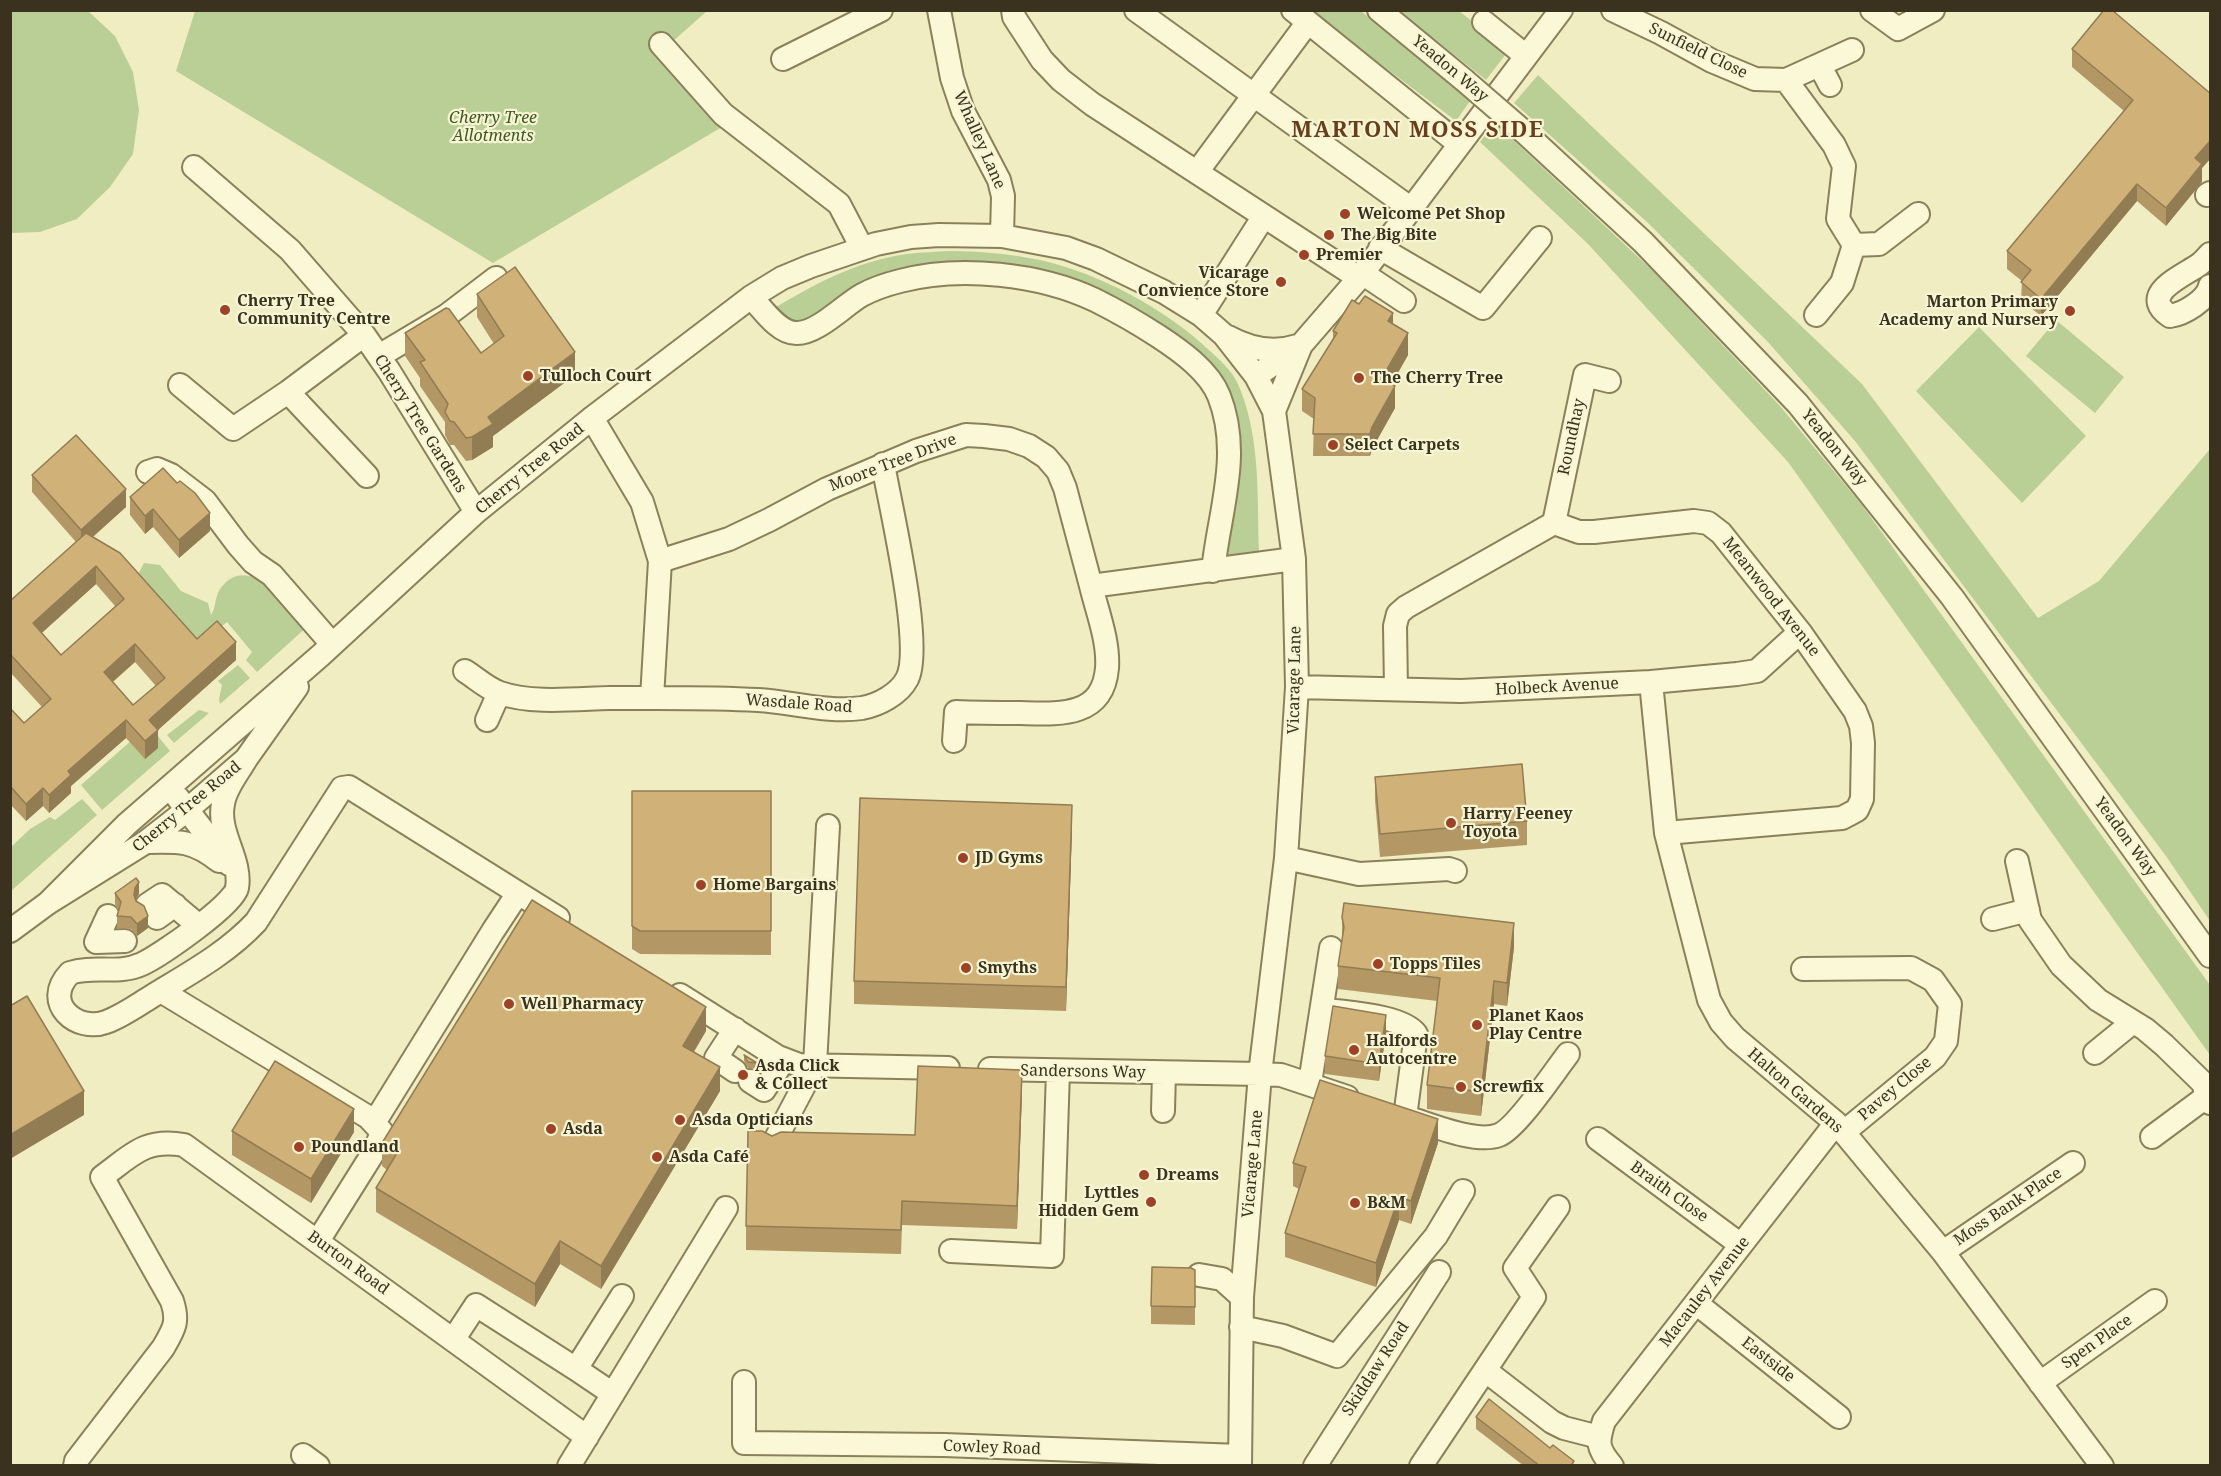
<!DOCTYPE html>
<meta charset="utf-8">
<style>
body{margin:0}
#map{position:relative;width:2221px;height:1476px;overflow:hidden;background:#f0edc3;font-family:"Noto Serif",serif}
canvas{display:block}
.frame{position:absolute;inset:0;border:12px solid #3a321e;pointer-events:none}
</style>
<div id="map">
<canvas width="2221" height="1476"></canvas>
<div class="frame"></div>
</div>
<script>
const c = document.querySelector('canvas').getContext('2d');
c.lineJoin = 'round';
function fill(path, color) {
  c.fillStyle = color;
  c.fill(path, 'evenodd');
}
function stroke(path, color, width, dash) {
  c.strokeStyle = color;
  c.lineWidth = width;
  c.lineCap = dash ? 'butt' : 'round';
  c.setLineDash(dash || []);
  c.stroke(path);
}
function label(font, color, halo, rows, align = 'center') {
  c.font = font + ' "Noto Serif",serif';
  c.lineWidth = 4.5;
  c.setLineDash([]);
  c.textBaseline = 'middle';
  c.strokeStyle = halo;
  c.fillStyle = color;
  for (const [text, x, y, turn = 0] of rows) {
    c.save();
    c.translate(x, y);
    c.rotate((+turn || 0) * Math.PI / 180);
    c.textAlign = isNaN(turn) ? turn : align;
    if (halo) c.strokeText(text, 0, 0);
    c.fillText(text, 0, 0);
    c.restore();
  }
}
const green = new Path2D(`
 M10,11H88L115,36L133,72L139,110L133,154L110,187L77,219L40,232L11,233Z
 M195,11H707L671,43L727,124L493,263L176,71Z
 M1310,11H1361L1470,101L1456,121Z
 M1399,11H1459L1509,50L1486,80Z
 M1538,75L1862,384L2038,618L2099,581L2210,449V921L2166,856L2109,780L1855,441L1768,342L1647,222L1514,103Z
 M1495,123L1652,270L1780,406L1862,505L2210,985V1055L1788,462L1588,244L1480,142Z
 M949,251C979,251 1010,254 1040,260C1099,273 1166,309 1210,351C1220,360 1231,370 1237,382C1261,434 1257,496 1259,552L1214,557L1230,466L1200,370L1056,286L900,281L806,331L766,313C811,286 855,261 907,254C921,252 935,252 949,251Z
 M2056,320L2124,377L2095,413L2026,356Z
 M1979,327L2086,436L2022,503L1916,391Z
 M144,563L160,565L181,591L208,603L211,615C216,608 215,596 220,589C248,550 289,605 309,625L257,672L246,660L252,652L227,622L201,643L193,641L136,578Z
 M238,665L250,678L220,704L219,699L222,685L218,681Z
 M199,710L209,713L174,743L167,735Z
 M149,725L170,751L102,810L81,785Z
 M82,799L97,815L11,891V847L30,829L50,817L55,820Z`);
const minor = new Path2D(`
 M939,10L952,78L963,111L999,180L1003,196L1002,236
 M1013,10L1014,17L1042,60L1061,80L1092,104L1359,278
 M1136,10L1410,208
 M1293,10L1459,144
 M1379,10L1464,80
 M1613,10L1661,33L1712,61L1755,79L1786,80L1852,50
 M1872,10L1898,29L1933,10
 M1484,22L1526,56
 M661,44L723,114L839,204L862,248
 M783,59L881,10
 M1820,66L1830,85
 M1786,80L1834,145L1844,166L1838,219L1854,245L1842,283L1816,315
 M1523,131L1643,242L1798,404L1952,597L2210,956
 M194,167L290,250L364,335L389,371L476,512
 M1197,172L1308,22
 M2207,195L2210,193
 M1854,245L1879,244L1918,214
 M1380,248L1483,308L1540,238
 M2210,254C2207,257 2204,261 2200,264C2184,276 2137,294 2170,316C2184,314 2207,300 2210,286
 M1362,273L1404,301
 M751,297C762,308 778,333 796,333C817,334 844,305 862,295C873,289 888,284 900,281C960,265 1040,274 1095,300C1117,311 1138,323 1158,336C1181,351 1209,371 1219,396C1242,454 1219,512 1213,571
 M1201,315L1264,216
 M1228,337C1250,349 1273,354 1297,346
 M379,356L446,316L496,278
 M1256,376L1301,345L1359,278L1561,10
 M180,385L233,429L288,392L364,335
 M288,392L367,476
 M1274,411L1301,345
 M592,418L642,502L660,561L652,698
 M148,472L157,469L171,475L205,501L238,545L253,562L272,575L332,644
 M1554,523L1585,375L1609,381
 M660,561L729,539L769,520L827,489L916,451L966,435L984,436L1009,439L1029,446L1046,457L1058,471L1065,488L1091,586L1294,559
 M465,671C476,678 488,689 500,693C532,704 575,699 609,698C658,698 709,697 758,700C793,702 828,713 862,708C879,705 899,694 907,679C924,647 890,505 883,464
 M1651,682L1666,833L1709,1000L1721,1022L1735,1038L1836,1123L1943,1252L2102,1466
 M1297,687L1461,691L1651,682L1737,674L1757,671L1800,632
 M1396,688L1395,626L1398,614L1406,607L1554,523L1579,532H1594L1694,521L1708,523L1721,533L1800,632L1855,711L1861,726L1863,743L1862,799L1857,810L1842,818L1666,833
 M487,720L499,693
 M954,741L956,712C977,713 999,713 1021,713C1058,714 1103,718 1107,668C1109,641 1097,611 1091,586
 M246,759C238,773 225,788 223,804C217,833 242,859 237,888C234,905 159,956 142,964C118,975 94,965 70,973C41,1003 77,1033 106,1022C123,1016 139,1004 154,995C190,973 227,953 256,922L342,788L349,787L558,918
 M178,798L229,864
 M146,842C179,841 193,840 219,861
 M1286,858L1359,874L1449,869L1455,871
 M2017,861L2030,920L2061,965L2098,1000L2145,1029L2164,1045L2204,1084L2206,1097L2210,1103
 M48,903L127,824L321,655L476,512L592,418L751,297L782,278L811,266L876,244L911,237L939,235L1002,236L1066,248L1096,259L1164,292L1201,315L1224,335L1256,376L1274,411L1294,559L1297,687L1286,858L1260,1074L1242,1297L1240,1466
 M147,905L162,895L199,926
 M108,916L96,942L125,941
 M157,918L175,905
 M1993,919L2028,910
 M10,931L48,903L146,842L187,810L246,759L297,687
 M1803,969L1911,968L1933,980L1950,1004L1946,1041L1935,1057L1844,1132
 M161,991L368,1117L382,1132L375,1150L318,1241
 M680,995L778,1057L799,1065L948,1068
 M1322,1009C1345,1013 1402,1015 1416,1034L1405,1117
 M735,1029L716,1058L735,1071
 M2095,1053L2133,1022
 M990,1069L1260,1074L1281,1075L1347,1097
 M750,1081L764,1090L784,1060
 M1310,1083L1331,948
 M1163,1111L1164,1073
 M1409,1118C1432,1125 1477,1144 1499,1135C1517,1128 1554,1072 1568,1054
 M374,1123L493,931L518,893
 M2152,1137L2206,1097
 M1598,1139L1741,1245
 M772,1146L815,1065L828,826
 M951,1251L1052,1256L1058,1071
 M1943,1252L2073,1163
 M1199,1275L1222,1279L1242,1297
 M1696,1303L1839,1417
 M1241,1327L1283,1336L1337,1356L1436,1236L1463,1191
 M453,1340L476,1305L576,1369L622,1296
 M576,1369L613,1394
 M1486,1371L1552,1422L1564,1428L1599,1437
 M744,1382V1443L944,1445L1240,1456
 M2040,1383L2155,1301
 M303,1455L318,1466
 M75,1466L76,1461L163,1348C174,1329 179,1322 172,1301L102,1177C132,1155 145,1138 184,1145L587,1437
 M569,1466L726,1208
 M1315,1466L1439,1272
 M1421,1466L1534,1297L1515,1268L1558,1207
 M1612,1466C1597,1448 1597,1443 1604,1421L1836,1123`);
const minorBridge = new Path2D(`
 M1464,80L1523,131`);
const wall = new Path2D(`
 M2072,49L2211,94V158L2202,168V182L2166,226L2137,201L2041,316L2021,300L2022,281L2007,269V251L2124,111L2072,67Z
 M477,294L575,375L493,436V447L472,460L466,461L454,445H450L445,435V422L420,386V378L405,356V333L481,353L494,344L477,317Z
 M1393,324L1408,355L1392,384L1395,408L1372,449L1370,456H1313L1314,419L1302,411V389L1333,340V331Z
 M32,475L126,507L93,537L197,639L236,660L158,730V748L145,759L126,738L71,786V793L49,813L43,806L26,821L10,804V708L24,723L42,707L10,672V601L76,542L32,492ZM96,584L115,606L61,655L41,633ZM135,662L156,686L133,705L113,682Z
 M130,497L210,531L179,558L153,527L145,534L130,515Z
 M1375,777L1527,821V845L1380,857L1375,800Z
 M771,791V955L640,954L632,949V926Z
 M1072,828L1066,1011L854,1004V981Z
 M115,893L139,894L135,899L148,928L137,936L131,929L117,928V916L119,911L115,905Z
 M1342,917L1514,947L1507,1006L1494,1004L1481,1116L1427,1109V1085L1437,1001L1338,989V966L1342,941Z
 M706,1031L694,1052L720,1091L601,1289L560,1264L535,1307L376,1212V1188L387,1170L382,1166V1143Z
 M1386,1033L1379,1081L1325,1074V1056Z
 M744,1055L757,1063V1069L748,1068L744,1061Z
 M1022,1093L1017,1229L902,1225L901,1254L746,1250V1226L772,1136L915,1135Z
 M232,1131L354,1132L311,1203L232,1155Z
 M1438,1143L1411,1224L1399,1220L1376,1287L1285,1257V1233L1299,1189L1293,1186V1163Z
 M1195,1270V1325L1151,1324V1306Z
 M1476,1417L1550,1448L1574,1466H1524L1476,1429Z`);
const shadedWall = new Path2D(`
 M2211,140V158L2202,168V182L2166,226V208L2195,158Z
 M2137,184V201L2041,316V299Z
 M1393,313V335L1388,321Z
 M1408,333V355L1382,400V378Z
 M575,352V375L493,436V447L472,460V437L488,417Z
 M1395,386V408L1372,449L1370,456V434L1372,427Z
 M126,489V507L81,547V530Z
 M153,509V527L145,534V516Z
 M210,513V531L179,558V540Z
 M96,566V584L33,641V623Z
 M236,642V660L149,738V720Z
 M135,644V662L104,689V672Z
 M126,720V738L71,786V793L49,813V795L68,771Z
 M158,730V748L145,759V741Z
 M43,788V806L26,821V804Z
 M1072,805V828L1066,1011V987Z
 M139,882V894L135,900L134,895L135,888Z
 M148,916V928L137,936V924Z
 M1514,923V947L1507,1006V983Z
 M1494,981V1004L1481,1116V1092Z
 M706,1007V1031L683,1069V1046Z
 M1386,1015V1033L1379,1081V1064Z
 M720,1067V1091L601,1289V1266Z
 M1022,1070V1093L1017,1229V1206Z
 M84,1091V1115L10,1159V1135Z
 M354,1109V1132L311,1203V1179Z
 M1438,1119V1143L1411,1224V1201Z
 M1399,1197V1220L1376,1287V1263Z
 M560,1241V1264L535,1307V1284Z`);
const building = new Path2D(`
 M2104,10H2112L2211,94V140L2195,158L2202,164L2166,208L2137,184L2041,299L2021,282L2031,270L2007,251L2133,100L2072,49Z
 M515,267L575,352L488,417L493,424L472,437L466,438L454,422L450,421L445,412L448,404L420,362L425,360L405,333L446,308L449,309L481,353L504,336L477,294Z
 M1365,296L1393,313L1388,321L1408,333L1382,378L1395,386L1372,427L1370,434H1313L1315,398L1302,389L1337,333L1333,331L1352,300L1359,304Z
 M76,435L126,489L81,530L32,475Z
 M163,468L177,483L180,481L195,493L210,513L179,540L153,509L145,516L130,497Z
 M86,533L120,553L197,639L217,621L236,642L149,720L158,730L145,741L126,720L68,771L71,775L49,795L43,788L26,804L10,786V708L24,723L51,699L10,654V601ZM96,566L124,599L61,655L33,623ZM135,644L165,678L133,705L104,672Z
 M1522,764L1527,821L1380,834L1375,777Z
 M632,791H771V931H640L632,926Z
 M860,798L1072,805L1066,987L854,981Z
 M136,878L139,882L135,888L134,895L136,901L144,906L148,916L137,924L131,917L117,916L121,902L115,893Z
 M532,900L706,1007L683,1046L720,1067L601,1266L560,1241L535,1284L376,1188L397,1153L382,1143Z
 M1344,903L1514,923L1507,983L1494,981L1481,1092L1427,1085L1440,978L1338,966L1344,927L1342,917Z
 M27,996L84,1091L10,1135V1006Z
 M1333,1006L1386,1015L1379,1064L1325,1056Z
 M744,1055L757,1063L748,1062Z
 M275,1061L354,1109L311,1179L232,1131Z
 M918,1066L1022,1070L1017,1206L902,1201L901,1230L746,1226L748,1131H762L772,1136L781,1132L915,1135Z
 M1320,1080L1438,1119L1411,1201L1399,1197L1376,1263L1285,1233L1306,1167L1293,1163Z
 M1152,1267L1191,1268L1195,1270V1307L1151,1306Z
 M1489,1399L1550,1448L1553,1445L1574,1461L1571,1466H1540L1476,1417Z`);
const markers = [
 [1345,214,6,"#9d4226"],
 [1329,235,6,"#9d4226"],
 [1304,255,6,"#9d4226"],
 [1281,282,6,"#9d4226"],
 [225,310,6,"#9d4226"],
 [2070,311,6,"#9d4226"],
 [528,376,6,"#9d4226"],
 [1359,378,6,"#9d4226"],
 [1333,445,6,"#9d4226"],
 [1451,823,6,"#9d4226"],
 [963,858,6,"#9d4226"],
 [701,885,6,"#9d4226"],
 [1378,964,6,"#9d4226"],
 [966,968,6,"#9d4226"],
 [509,1004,6,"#9d4226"],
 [1477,1025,6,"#9d4226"],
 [1354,1050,6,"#9d4226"],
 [743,1075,6,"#9d4226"],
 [1461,1087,6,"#9d4226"],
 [680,1120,6,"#9d4226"],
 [551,1129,6,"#9d4226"],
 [299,1147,6,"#9d4226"],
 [657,1157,6,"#9d4226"],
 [1144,1175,6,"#9d4226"],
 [1151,1202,6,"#9d4226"],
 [1355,1203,6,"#9d4226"]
];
const streetNames = [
 ["Sunfield Close",1698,51,26],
 ["Yeadon Way",1450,69,40],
 ["Whalley Lane",979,140,66],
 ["Cherry Tree Gardens",420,424,58],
 ["Roundhay",1572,437,-78],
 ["Yeadon Way",1834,448,51],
 ["Moore Tree Drive",893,463,-21],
 ["Cherry Tree Road",530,469,-39],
 ["Meanwood Avenue",1771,597,52],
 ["Vicarage Lane",1295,680,-89],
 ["Holbeck Avenue",1557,687,-3],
 ["Wasdale Road",799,704,4],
 ["Cherry Tree Road",187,807,-39],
 ["Yeadon Way",2125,837,54],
 ["Sandersons Way",1083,1072,1],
 ["Pavey Close",1895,1089,-40],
 ["Halton Gardens",1795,1091,41],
 ["Vicarage Lane",1253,1164,-85],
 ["Braith Close",1669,1192,36],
 ["Moss Bank Place",2008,1207,-34],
 ["Burton Road",348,1263,36],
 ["Macauley Avenue",1705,1292,-52],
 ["Spen Place",2097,1342,-35],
 ["Eastside",1768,1360,38],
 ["Skiddaw Road",1376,1369,-57],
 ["Cowley Road",992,1448,2]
];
const parkNames = [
 ["Cherry Tree",493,118],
 ["Allotments",493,136]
];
const poiNames = [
 ["Welcome Pet Shop",1357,214],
 ["The Big Bite",1341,235],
 ["Premier",1316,255],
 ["Vicarage",1269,273,"right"],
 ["Convience Store",1269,291,"right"],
 ["Cherry Tree",237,301],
 ["Community Centre",237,319],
 ["Marton Primary",2058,302,"right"],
 ["Academy and Nursery",2058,320,"right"],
 ["Tulloch Court",540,376],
 ["The Cherry Tree",1371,378],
 ["Select Carpets",1345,445],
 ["Harry Feeney",1463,814],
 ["Toyota",1463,832],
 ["JD Gyms",975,858],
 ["Home Bargains",713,885],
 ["Topps Tiles",1390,964],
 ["Smyths",978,968],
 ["Well Pharmacy",521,1004],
 ["Planet Kaos",1489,1016],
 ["Play Centre",1489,1034],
 ["Halfords",1366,1041],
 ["Autocentre",1366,1059],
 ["Asda Click",755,1066],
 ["& Collect",755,1084],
 ["Screwfix",1473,1087],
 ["Asda Opticians",692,1120],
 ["Asda",563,1129],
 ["Poundland",311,1147],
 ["Asda Café",669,1157],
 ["Dreams",1156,1175],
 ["Lyttles",1139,1193,"right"],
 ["Hidden Gem",1139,1211,"right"],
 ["B&M",1367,1203]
];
const districtNames = [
 ["MARTON MOSS SIDE",1418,131]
];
fill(green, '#bacf96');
stroke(minor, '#8b8059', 26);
stroke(minor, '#faf8d7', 22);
stroke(minorBridge, '#8b8059', 26, []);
stroke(minorBridge, '#faf8d7', 22);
fill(wall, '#b39866');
fill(shadedWall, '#927c53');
fill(building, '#d0b177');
stroke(building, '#927c53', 1.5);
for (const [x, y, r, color] of markers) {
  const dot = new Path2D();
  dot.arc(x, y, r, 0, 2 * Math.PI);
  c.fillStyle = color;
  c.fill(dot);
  stroke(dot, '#f7f5d3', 2);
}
label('16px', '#3a321e', '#f7f5d3', streetNames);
label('italic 16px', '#3e5823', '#f7f5d3', parkNames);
label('bold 16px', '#3a321e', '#f7f5d3', poiNames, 'left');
c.letterSpacing = '1.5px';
label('bold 22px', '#693e1b', '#f7f5d3', districtNames);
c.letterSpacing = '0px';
</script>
